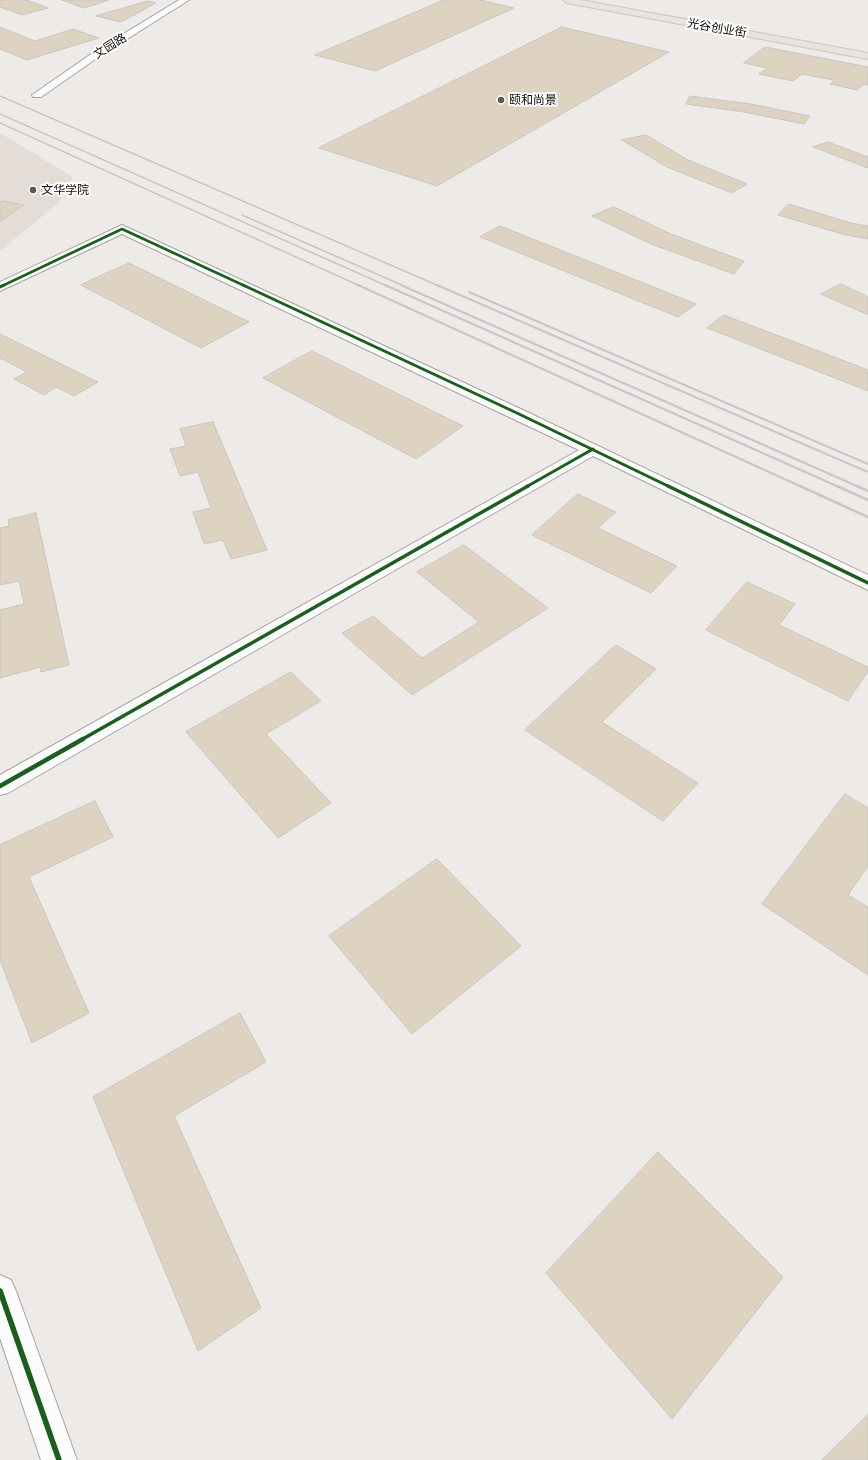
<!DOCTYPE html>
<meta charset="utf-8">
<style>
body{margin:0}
canvas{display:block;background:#edeae8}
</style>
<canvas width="868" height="1460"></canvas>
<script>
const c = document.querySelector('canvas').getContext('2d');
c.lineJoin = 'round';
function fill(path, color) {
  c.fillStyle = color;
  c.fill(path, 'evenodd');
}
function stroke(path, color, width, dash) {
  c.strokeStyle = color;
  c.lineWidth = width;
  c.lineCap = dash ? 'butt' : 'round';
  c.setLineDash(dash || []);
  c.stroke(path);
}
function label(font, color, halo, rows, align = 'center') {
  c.font = font + ' Ubuntu,"Noto Sans SC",sans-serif';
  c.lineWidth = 4;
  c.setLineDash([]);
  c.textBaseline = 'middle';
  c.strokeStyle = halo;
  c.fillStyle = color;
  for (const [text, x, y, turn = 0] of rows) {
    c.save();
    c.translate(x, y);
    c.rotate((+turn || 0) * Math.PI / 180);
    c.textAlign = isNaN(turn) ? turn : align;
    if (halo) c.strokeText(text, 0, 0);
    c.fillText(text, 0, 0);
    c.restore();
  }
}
const built = new Path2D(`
 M0,133L73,177L57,204L0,251Z`);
const building = new Path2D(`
 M0,0H27L48,8L22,15L0,7Z
 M62,0H109L84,8Z
 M444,0H481L514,8L375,71L315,55Z
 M148,1L156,3L121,22L96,16Z
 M0,27L35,41L73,29L99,38L27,60L0,49Z
 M562,27L669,52L437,186L319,148Z
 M765,47L868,67V85L864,84L857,90L830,84L834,80L802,74L793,81L759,74L767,68L744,63Z
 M690,96L751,104L810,116L804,124L744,112L686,104Z
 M646,135L688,160L747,184L732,193L667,167L622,140Z
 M828,142L868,157V168L813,147Z
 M3,201L24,205L0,221V203Z
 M789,204L851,223L868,226V239L842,234L778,215Z
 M614,207L671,234L744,261L734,274L651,244L592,216Z
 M500,226L696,304L678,317L480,237Z
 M129,263L249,322L201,348L81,285Z
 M841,284L868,297V315L821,294Z
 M724,315L868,370V391L707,328Z
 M0,334L98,382L74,396L56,387L44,395L14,379L27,372L0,358Z
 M312,351L463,426L416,459L263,378Z
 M213,422L267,550L231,559L223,540L204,544L193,512L211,508L198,472L180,476L170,449L186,446L180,429Z
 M578,494L616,512L598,528L677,566L651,593L532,535Z
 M36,513L69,665L41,672L40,667L0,678V610L24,604L19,581L0,585V528L9,526L8,520Z
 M464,545L548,608L412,695L342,633L373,616L422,658L479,622L417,572Z
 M747,582L795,604L779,625L868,667V671L848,701L706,630Z
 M616,645L656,669L602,722L698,783L663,821L525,730Z
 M291,672L321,701L266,734L331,803L278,838L186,732Z
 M845,794L868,808V866L848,895L868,907V975L762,904Z
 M95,801L113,837L29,877L89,1013L32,1043L0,960V845Z
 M437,859L521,946L412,1034L329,936Z
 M240,1013L266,1062L174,1116L261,1308L198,1351L93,1097Z
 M658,1152L783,1277L672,1419L546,1273Z
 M868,1415V1460H822Z`);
const minor = new Path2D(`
 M179,0H189L100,56L41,97H33L32,95L94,52Z
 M122,225L525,411L868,575V590L593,456L8,793L0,795V775L579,450L122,234L0,291V282Z
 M0,1275L11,1280L16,1291L77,1460H41L0,1338Z`);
const major = new Path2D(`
 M563,0H581L868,53V59L567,3Z`);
const railFar2 = new Path2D(`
 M0,96L439,286
 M0,114L387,286
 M0,123L360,286
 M242,215L404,286`);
const railFar1 = new Path2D(`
 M358,285L802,487
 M385,285L839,487
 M401,285L859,487
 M437,285L868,472
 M469,292L868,464`);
const rail = new Path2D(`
 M800,486L868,517
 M837,486L868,500
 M857,486L868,491`);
const cyclewayFar4 = new Path2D(`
 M2,286L122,229L245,286`);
const cyclewayFar3 = new Path2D(`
 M243,285L519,414L670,487
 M0,287L4,285
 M526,487L593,449`);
const cyclewayFar2 = new Path2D(`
 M668,486L868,583
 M81,740L528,486`);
const cyclewayFar1 = new Path2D(`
 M0,786L83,739`);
const cycleway = new Path2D(`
 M0,1291L59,1460`);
const markers = [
 [501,100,4,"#5c5a58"],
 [33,190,4,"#5c5a58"]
];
const farStreetnames = [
 ["光谷创业街",717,28,10],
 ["文园路",110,46,-32]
];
const farPoinames = [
 ["颐和尚景",509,100],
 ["文华学院",41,190]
];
fill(built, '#e3dcd7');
fill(building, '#ded2c1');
stroke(building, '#c8c6c5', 1);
stroke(minor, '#a6a4a3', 2);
stroke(major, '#c8c7c6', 2);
fill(minor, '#fcfcfc');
fill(major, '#eae2df');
stroke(railFar2, '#c8c6c6', 1.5);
stroke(railFar1, '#c8c6c6', 2);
stroke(rail, '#c8c6c6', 2.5);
stroke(cyclewayFar4, '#1b5e20', 2.5);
stroke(cyclewayFar3, '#1b5e20', 3);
stroke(cyclewayFar2, '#1b5e20', 3.5);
stroke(cyclewayFar1, '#1b5e20', 4.5);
stroke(cycleway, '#1b5e20', 5.5);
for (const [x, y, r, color] of markers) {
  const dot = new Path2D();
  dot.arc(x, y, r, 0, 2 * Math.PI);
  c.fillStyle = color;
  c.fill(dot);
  stroke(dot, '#fff', 1.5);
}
label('12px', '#0e0c0b', '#fff', farStreetnames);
label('12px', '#0e0c0b', '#fff', farPoinames, 'left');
</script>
